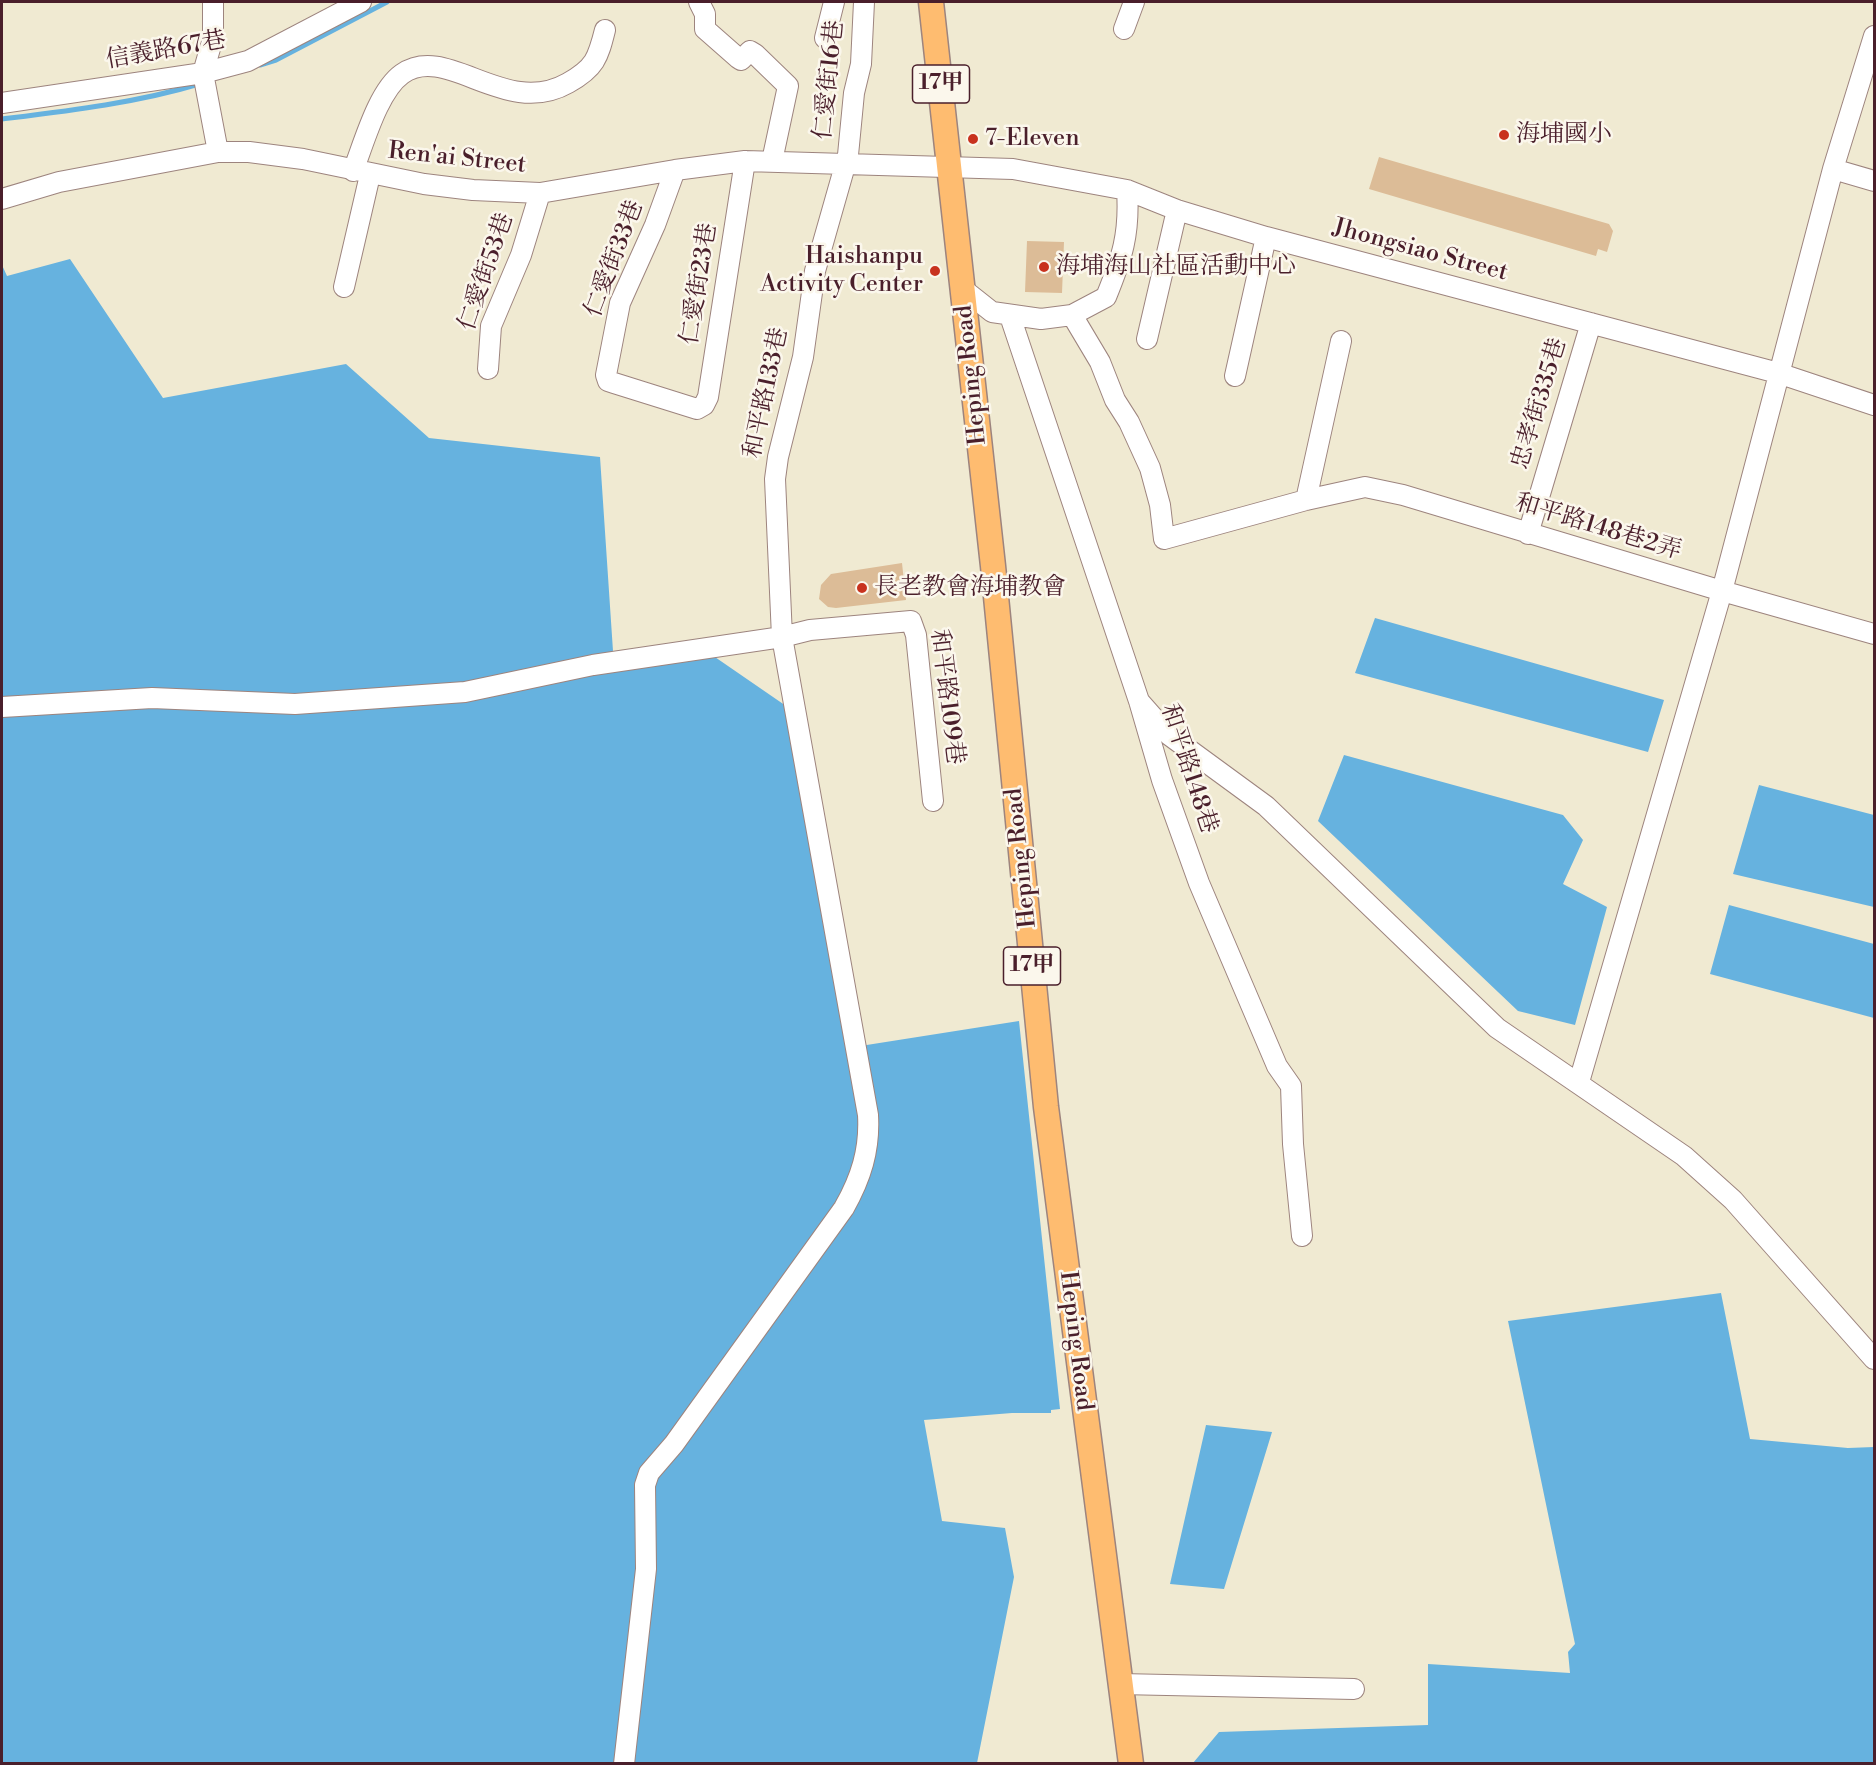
<!DOCTYPE html>
<meta charset="utf-8">
<style>
body{margin:0}
#map{position:relative;width:1876px;height:1765px;overflow:hidden;background:#f0ead2;font-family:"Libre Bodoni",serif}
canvas{display:block}
.frame{position:absolute;inset:0;border:3px solid #4a1f2b;pointer-events:none}
</style>
<div id="map">
<canvas width="1876" height="1765"></canvas>
<div class="frame"></div>
</div>
<script>
const c = document.querySelector('canvas').getContext('2d');
c.lineJoin = 'round';
function fill(path, color) {
  c.fillStyle = color;
  c.fill(path, 'evenodd');
}
function stroke(path, color, width, dash) {
  c.strokeStyle = color;
  c.lineWidth = width;
  c.lineCap = dash ? 'butt' : 'round';
  c.setLineDash(dash || []);
  c.stroke(path);
}
function label(font, color, halo, rows, align = 'center') {
  c.font = font + ' "Libre Bodoni","Noto Serif TC",serif';
  c.lineWidth = 5;
  c.setLineDash([]);
  c.textBaseline = 'middle';
  c.strokeStyle = halo;
  c.fillStyle = color;
  for (const [text, x, y, turn = 0] of rows) {
    c.save();
    c.translate(x, y);
    c.rotate((+turn || 0) * Math.PI / 180);
    c.textAlign = isNaN(turn) ? turn : align;
    if (halo) c.strokeText(text, 0, 0);
    c.fillText(text, 0, 0);
    c.restore();
  }
}
const water = new Path2D(`
 M70,259L163,398L346,364L429,438L600,457L614,666L712,655L789,708L854,1047L1019,1021L1060,1409L1051,1410V1413H1012L924,1420L942,1521L1005,1528L1014,1577L977,1763H2V265L7,276Z
 M1375,618L1664,700L1648,752L1355,673Z
 M1344,755L1563,815L1583,840L1563,884L1607,907L1575,1025L1518,1011L1318,821Z
 M1759,785L1874,815V907L1733,874Z
 M1729,905L1874,944V1018L1710,974Z
 M1721,1293L1750,1439L1848,1448L1874,1447V1763H1193L1219,1732L1428,1725V1664L1570,1673L1568,1652L1575,1644L1508,1321Z
 M1206,1425L1272,1432L1224,1589L1170,1584Z`);
const stream = new Path2D(`
 M260,65L276,60L387,2
 M2,119C67,111 136,103 199,84`);
const building = new Path2D(`
 M1379,157L1609,224L1613,231L1607,252L1598,249L1596,256L1369,189Z
 M1027,241L1064,242L1062,293L1025,292Z
 M902,563L906,600L836,608L828,607L819,599L821,585L831,574Z`);
const minor = new Path2D(`
 M213,2V38L203,73L218,152
 M699,2L705,14V29L738,58L741,60L750,51L755,54L788,86L772,161
 M1124,29L1134,2
 M825,38L834,2
 M2,103L203,73L248,61L361,2
 M1833,169L1874,181
 M675,170L655,225L620,303L606,375L608,381L614,383L697,409L704,405L708,397L745,161
 M353,171C364,143 378,91 402,74C447,42 505,119 568,83C595,68 598,58 605,30
 M2,199L59,182L218,152H249L303,159L424,184L473,190L540,193L675,170L745,161L1013,169L1127,190L1177,210L1266,237L1778,373L1874,405
 M344,287L370,175
 M963,289L992,312L1041,319L1072,315L1106,297C1122,258 1130,234 1127,190
 M1072,315L1100,362L1115,400L1129,422L1150,468L1160,505L1164,539L1306,500L1365,487L1403,495L1722,591L1874,634
 M1010,316L1139,701L1162,780L1199,883L1277,1066L1291,1086L1293,1144L1302,1236
 M1147,339L1177,210
 M488,369L491,326L521,255L540,193
 M1235,376L1266,237
 M1306,500L1341,341
 M1528,534L1591,323
 M1139,701L1169,735L1266,806L1497,1028L1684,1156L1733,1200L1874,1359
 M2,707L152,698L295,704L465,692L593,665L782,637L810,630L911,621L916,635L933,801
 M1579,1082L1722,591L1833,169L1874,36
 M1120,1684L1354,1689
 M624,1764L646,1569L645,1485L649,1473L674,1444L844,1208C861,1178 870,1150 868,1115L782,637L775,479L778,457L803,357L815,271L848,155L854,93L861,64L864,2`);
const major = new Path2D(`
 M931,2L993,566L1046,1107L1131,1764`);
const markers = [
 [1504,135,6,"#c8321e"],
 [973,139,6,"#c8321e"],
 [1044,267,6,"#c8321e"],
 [935,271,6,"#c8321e"],
 [862,588,6,"#c8321e"]
];
const shields = [
 [941,84,57],
 [1032,966,57]
];
const shieldNames = [
 ["17甲",941,84],
 ["17甲",1032,966]
];
const streetNames = [
 ["信義路67巷",166,51,-10],
 ["仁愛街16巷",830,80,-84],
 ["Ren'ai Street",457,159,6],
 ["Jhongsiao Street",1420,251,15],
 ["仁愛街33巷",615,259,-69],
 ["仁愛街53巷",487,272,-71],
 ["仁愛街23巷",700,284,-81],
 ["Heping Road",972,375,-96],
 ["和平路133巷",767,393,-78],
 ["忠孝街335巷",1540,404,-73],
 ["和平路148巷2弄",1598,528,17],
 ["和平路109巷",946,697,83],
 ["和平路148巷",1188,769,72],
 ["Heping Road",1022,858,-96],
 ["Heping Road",1075,1341,83]
];
const poiNames = [
 ["海埔國小",1516,135],
 ["7-Eleven",985,139],
 ["Haishanpu",923,257,"right"],
 ["Activity Center",923,285,"right"],
 ["海埔海山社區活動中心",1056,267],
 ["長老教會海埔教會",874,588]
];
fill(water, '#66b2df');
stroke(stream, '#66b2df', 5);
fill(building, '#dcbc97');
stroke(minor, '#9d847e', 22);
stroke(major, '#9d847e', 27);
stroke(minor, '#fff', 20);
stroke(major, '#febc70', 24);
for (const [x, y, r, color] of markers) {
  const dot = new Path2D();
  dot.arc(x, y, r, 0, 2 * Math.PI);
  c.fillStyle = color;
  c.fill(dot);
  stroke(dot, '#fbf7ec', 2);
}
for (const [x, y, w] of shields) {
  const box = new Path2D();
  box.roundRect(x - w / 2, y - 19, w, 38, 4.5);
  c.fillStyle = '#fbf7ec';
  c.fill(box);
  stroke(box, '#4a1f2b', 1.5);
}
label('bold 22px', '#4a1f2b', null, shieldNames);
label('24px', '#4a1f2b', '#fbf7ec', streetNames);
label('24px', '#4a1f2b', '#fbf7ec', poiNames, 'left');
</script>
